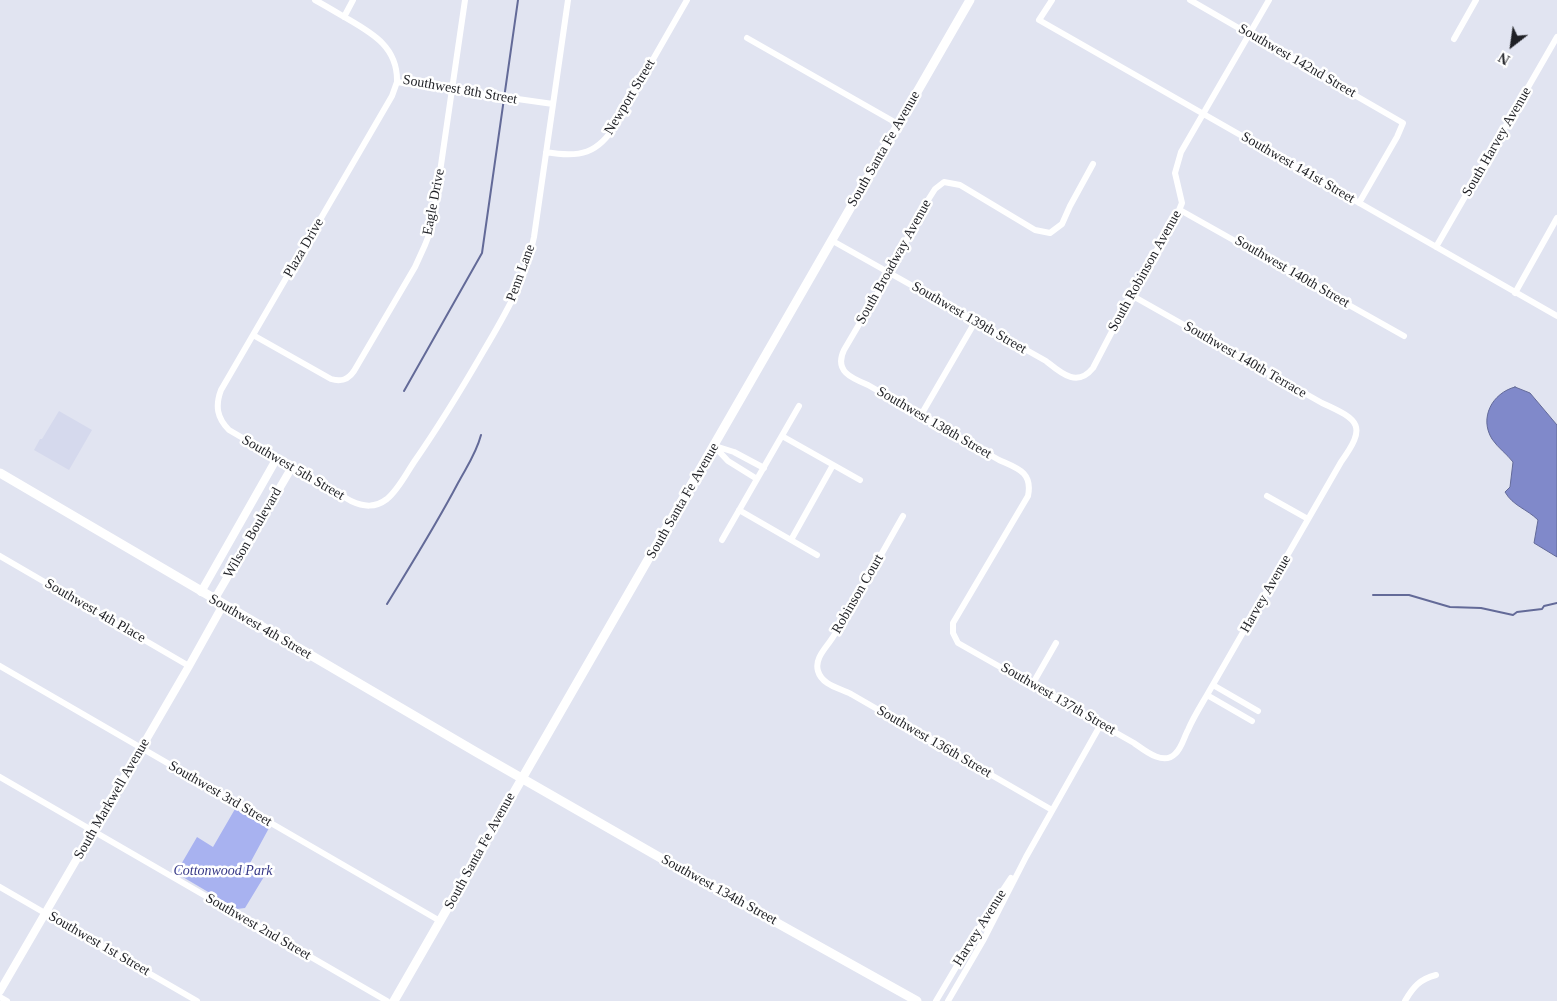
<!DOCTYPE html>
<style>
body{margin:0}
#map{position:relative;width:1557px;height:1001px;overflow:hidden;background:#e1e4f1;font-family:"Times New Roman",serif}
canvas{display:block}
.north{position:absolute;left:1487px;top:20px;width:50px;height:50px;-webkit-text-stroke:4px #fff;paint-order:stroke;rotate:210deg;font-size:14px;font-weight:700;line-height:20px;text-align:center;color:#1f2025}
.north::after{content:'';display:block;margin:auto;width:18px;height:22px;background:#1f2025;clip-path:polygon(50% 0,100% 100%,50% 72%,0 100%)}
</style>
<div id="map">
<canvas width="1557" height="1001"></canvas>
<div class="north">N</div>
</div>
<script>
const c = document.querySelector('canvas').getContext('2d');
c.lineJoin = 'round';
function fill(path, color) {
  c.fillStyle = color;
  c.fill(path, 'evenodd');
}
function stroke(path, color, width, dash) {
  c.strokeStyle = color;
  c.lineWidth = width;
  c.lineCap = dash ? 'butt' : 'round';
  c.setLineDash(dash || []);
  c.stroke(path);
}
function label(font, color, halo, rows, align = 'center') {
  c.font = font + ' "Times New Roman",serif';
  c.lineWidth = 5;
  c.setLineDash([]);
  c.textBaseline = 'middle';
  c.strokeStyle = halo;
  c.fillStyle = color;
  for (const [text, x, y, turn = 0] of rows) {
    c.save();
    c.translate(x, y);
    c.rotate((+turn || 0) * Math.PI / 180);
    c.textAlign = isNaN(turn) ? turn : align;
    if (halo) c.strokeText(text, 0, 0);
    c.fillText(text, 0, 0);
    c.restore();
  }
}
const built = new Path2D(`
 M59,411L92,430L69,470L34,450L40,439H42Z`);
const green = new Path2D(`
 M235,809L269,828L249,865L265,875L245,908L237,909L176,873L197,837L213,847Z`);
const water = new Path2D(`
 M1515,387L1530,393L1557,425V557L1534,543L1538,520C1527,509 1513,506 1505,492L1510,487L1513,462C1507,454 1498,448 1492,439C1479,418 1492,393 1515,387Z`);
const stream = new Path2D(`
 M404,391L482,253L518,0
 M1373,595H1409L1450,607L1481,608L1513,615L1517,612L1542,609L1544,606L1557,603
 M387,604C412,563 436,525 458,483C467,466 476,454 481,435`);
const minor = new Path2D(`
 M315,0C326,6 336,12 346,18C372,33 398,47 397,82L553,104
 M1052,0L1039,20L1557,316
 M1190,0L1403,123L1397,137L1359,203
 M344,17L353,0
 M747,38L898,124
 M1454,39L1476,0
 M397,82L392,96L221,390C215,406 217,418 229,430L351,501C364,507 375,508 387,499C398,490 406,474 414,462C439,426 461,390 483,352C505,315 526,279 534,237L568,0
 M546,152C580,158 598,154 616,124L687,0
 M1093,164L1070,206L1062,224L1050,233L1035,230L960,185L944,182L935,189L928,200L881,287L844,350C834,371 851,378 868,385L999,460C1017,468 1033,472 1028,496L953,623V633L958,643L1134,743C1144,750 1163,766 1175,754C1182,748 1184,737 1188,730C1193,718 1200,707 1207,695L1341,462C1367,426 1360,420 1322,403L1131,295
 M1180,210L1404,336
 M831,240L1046,361C1061,373 1077,388 1093,368L1131,295L1177,215L1182,203L1175,173L1181,152L1269,0
 M1436,247L1557,37
 M1515,293L1557,218
 M253,335L331,379C341,382 348,380 354,371L415,267L425,245L432,227L465,0
 M921,415L975,322
 M782,436L860,480
 M715,446L734,452L764,468
 M715,447L728,461L757,479
 M1267,496L1308,519
 M739,510L817,555
 M903,516C880,556 858,598 833,637C827,647 814,658 818,671C822,685 839,688 851,694L1052,810
 M722,540L799,406
 M791,540L833,465
 M0,556L189,666
 M0,666L440,921
 M1032,685L1056,643
 M1213,685L1258,711
 M1207,695L1252,721
 M0,777L387,1001
 M0,887L197,1001
 M0,997L7,1001
 M936,1001L991,908L1011,878
 M948,1001L984,939L1026,857L1101,724
 M1405,1001C1413,987 1420,979 1436,975`);
const tertiary = new Path2D(`
 M201,592L277,458
 M214,600L292,467
 M0,991L189,666L223,605`);
const secondary = new Path2D(`
 M0,473L476,752L666,861L917,1001
 M394,1001L970,0`);
const streetNames = [
 ["Southwest 142nd Street",1297,61,30],
 ["Southwest 8th Street",460,90,10],
 ["Newport Street",630,97,-59],
 ["South Harvey Avenue",1497,142,-60],
 ["South Santa Fe Avenue",884,149,-60],
 ["Southwest 141st Street",1298,168,30],
 ["Eagle Drive",434,202,-79],
 ["Plaza Drive",304,248,-60],
 ["South Broadway Avenue",894,262,-61],
 ["South Robinson Avenue",1145,271,-61],
 ["Southwest 140th Street",1292,272,30],
 ["Penn Lane",521,273,-70],
 ["Southwest 139th Street",969,318,30],
 ["Southwest 140th Terrace",1245,360,30],
 ["Southwest 138th Street",934,423,30],
 ["Southwest 5th Street",293,468,30],
 ["South Santa Fe Avenue",683,501,-60],
 ["Wilson Boulevard",253,533,-60],
 ["Robinson Court",858,594,-60],
 ["Harvey Avenue",1266,594,-60],
 ["Southwest 4th Place",95,611,30],
 ["Southwest 4th Street",260,627,30],
 ["Southwest 137th Street",1058,699,30],
 ["Southwest 136th Street",934,742,30],
 ["Southwest 3rd Street",220,794,30],
 ["South Markwell Avenue",112,799,-60],
 ["South Santa Fe Avenue",480,851,-61],
 ["Southwest 134th Street",719,890,29],
 ["Southwest 2nd Street",258,927,30],
 ["Harvey Avenue",980,928,-58],
 ["Southwest 1st Street",99,944,30]
];
const parkNames = [
 ["Cottonwood Park",223,871]
];
fill(built, '#d5d9ed');
fill(green, '#a8b2f0');
fill(water, '#8089ca');
stroke(water, '#636a98', 1);
stroke(stream, '#636a98', 2);
stroke(minor, '#fff', 6);
stroke(tertiary, '#fff', 8);
stroke(secondary, '#fff', 9);
label('14px', '#1f2025', '#fff', streetNames);
label('italic 14px', '#363886', '#fff', parkNames);
</script>
